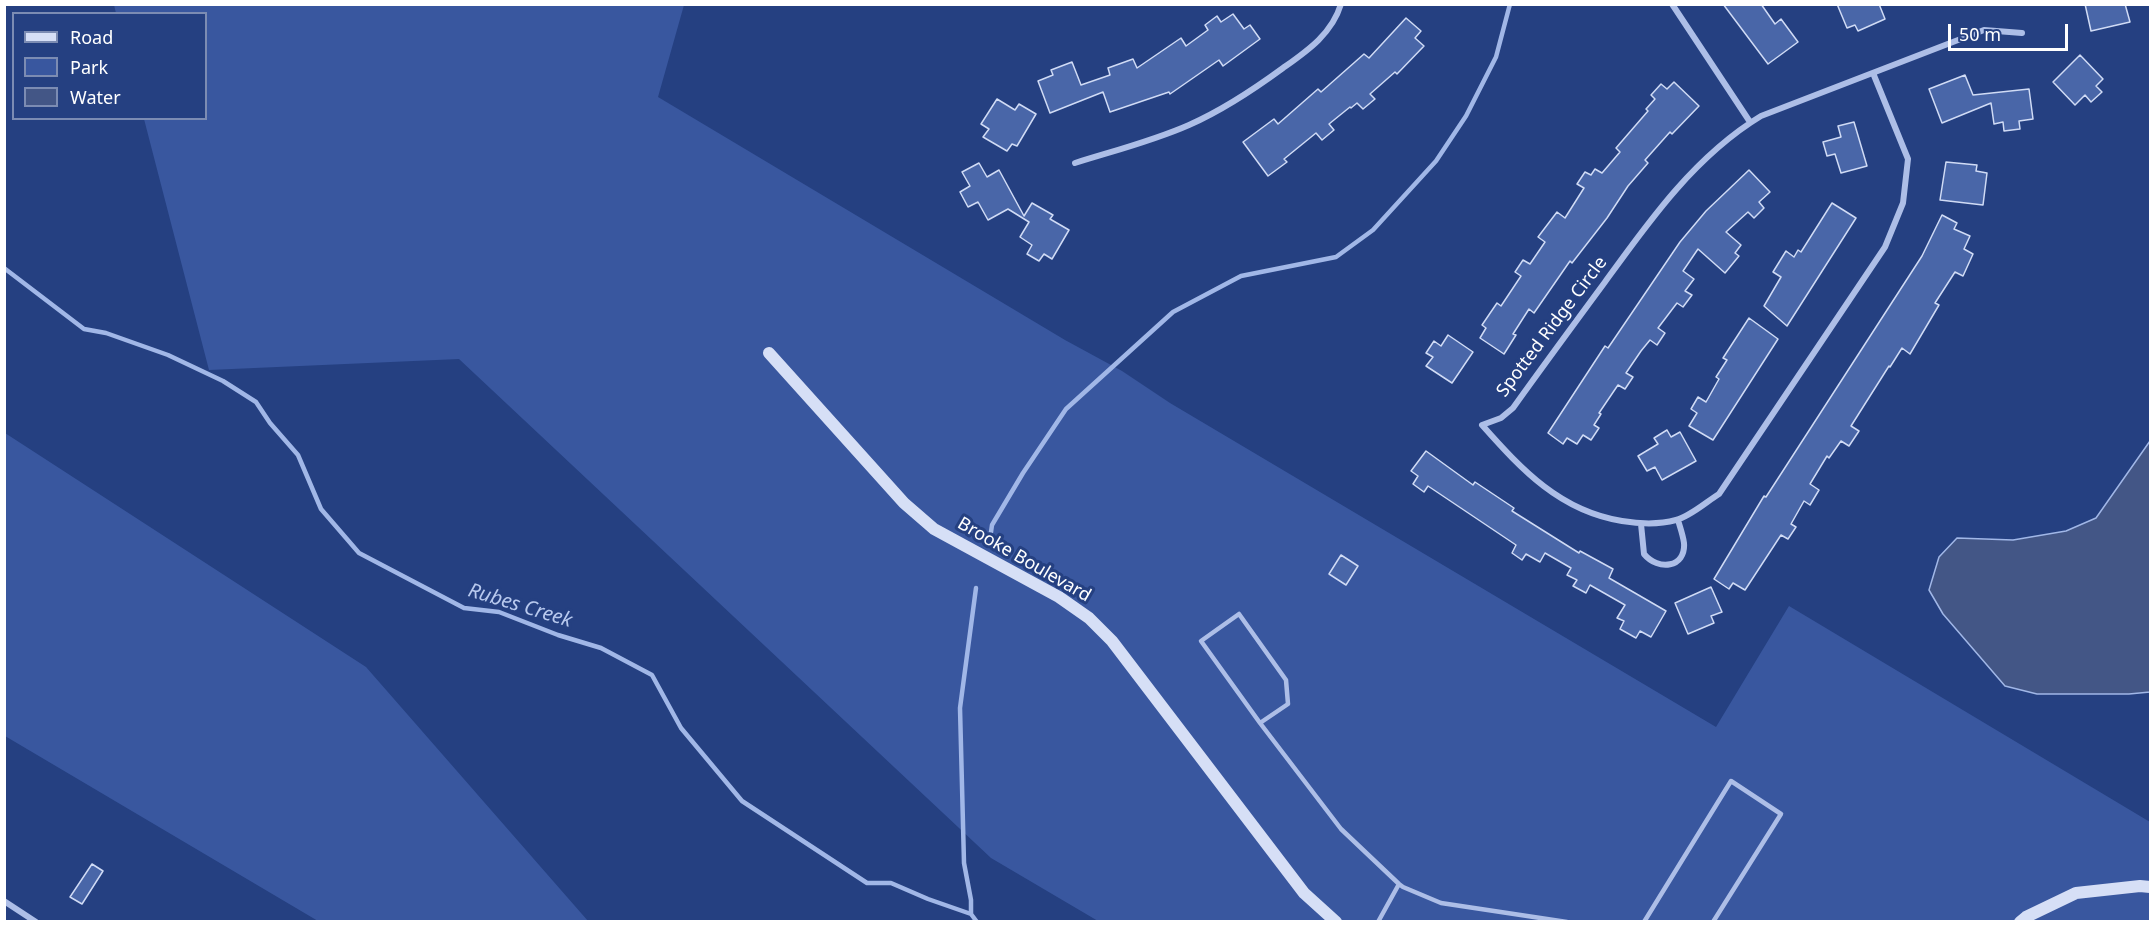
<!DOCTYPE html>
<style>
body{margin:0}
#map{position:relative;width:2155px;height:926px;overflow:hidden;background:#254081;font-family:"Noto Sans",sans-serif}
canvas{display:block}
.frame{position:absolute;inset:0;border:6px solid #fff;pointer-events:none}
.legend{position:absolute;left:12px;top:12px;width:195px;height:108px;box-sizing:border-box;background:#254081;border:2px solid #7c8cb3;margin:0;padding:8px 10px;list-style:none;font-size:18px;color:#fff}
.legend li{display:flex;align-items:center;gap:12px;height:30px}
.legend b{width:30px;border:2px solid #7c8cb3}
.scale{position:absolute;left:1948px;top:24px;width:120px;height:27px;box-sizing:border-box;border:3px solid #fff;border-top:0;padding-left:8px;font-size:18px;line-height:21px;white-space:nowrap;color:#fff;-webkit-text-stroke:4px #254081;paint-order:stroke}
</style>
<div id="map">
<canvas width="2155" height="926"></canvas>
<div class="frame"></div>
<ul class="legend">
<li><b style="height:8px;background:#d6dff6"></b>Road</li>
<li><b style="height:16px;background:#39579f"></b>Park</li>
<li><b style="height:16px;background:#435686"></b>Water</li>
</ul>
<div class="scale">50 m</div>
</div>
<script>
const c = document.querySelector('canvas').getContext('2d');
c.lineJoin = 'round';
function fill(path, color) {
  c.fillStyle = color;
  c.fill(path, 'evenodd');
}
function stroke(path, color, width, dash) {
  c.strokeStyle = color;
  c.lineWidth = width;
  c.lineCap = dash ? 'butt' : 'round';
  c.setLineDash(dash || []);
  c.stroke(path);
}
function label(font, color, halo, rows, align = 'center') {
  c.font = font + ' "Noto Sans",sans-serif';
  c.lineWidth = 6;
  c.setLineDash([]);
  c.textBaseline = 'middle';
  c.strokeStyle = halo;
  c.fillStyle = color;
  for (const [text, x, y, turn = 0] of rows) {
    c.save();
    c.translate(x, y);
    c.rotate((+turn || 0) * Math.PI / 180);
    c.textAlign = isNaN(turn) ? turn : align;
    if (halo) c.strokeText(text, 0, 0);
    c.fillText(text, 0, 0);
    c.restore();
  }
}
const green = new Path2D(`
 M114,5H684L658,97L1065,340L1122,371L1170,403L1716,727L1789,606L2150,822V921H1098L991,858L459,359L209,370L144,119L206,118V14L116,13Z
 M5,433L366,667L588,921H318L5,736Z`);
const water = new Path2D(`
 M2150,441V692L2129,694H2037L2005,686L1943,614L1929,590L1939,557L1957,538L2013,540L2066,531L2096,518Z`);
const stream = new Path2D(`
 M4,268L84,329L106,333L168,355L223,381L256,402L270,423L298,455L321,509L359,553L464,608L499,612L558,635L601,648L652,675L681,728L742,801L867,883H891L928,899L971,914L977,922
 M990,539L992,525L1023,473L1066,409L1173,312L1241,276L1336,257L1373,230L1436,161L1466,116L1496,57L1510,4
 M971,914V900L964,863L960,708L976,588`);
const building = new Path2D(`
 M1723,4H1761L1775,24L1781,19L1798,42L1768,64Z
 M1837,4H1879L1885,19L1858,31L1855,25L1847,28Z
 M2085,4H2125L2130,22L2091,31Z
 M1233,14L1244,29L1250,25L1260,39L1223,66L1219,60L1170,94L1169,92L1110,112L1103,92L1050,113L1038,81L1053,75L1051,70L1072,62L1081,85L1110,75L1108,68L1133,59L1137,68L1181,38L1186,46L1208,30L1205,25L1217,16L1221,22Z
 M1406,18L1421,31L1415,38L1424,46L1397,74L1395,72L1370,94L1375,99L1363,109L1357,103L1351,108L1350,107L1329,124L1334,130L1322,140L1316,133L1284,159L1287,162L1268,176L1243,142L1274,119L1278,124L1318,89L1321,92L1364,54L1369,58Z
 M2080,55L2103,79L2096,86L2102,92L2091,102L2085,95L2075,105L2053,82Z
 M1965,75L1973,95L2029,89L2033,119L2019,121L2020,129L2004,131L2003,122L1994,124L1991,103L1942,123L1929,89Z
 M1674,82L1699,106L1672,134L1670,132L1645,160L1648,163L1628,186L1607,218L1572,263L1570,261L1534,313L1529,309L1513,334L1516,335L1504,354L1480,338L1486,328L1482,325L1497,303L1501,306L1521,276L1515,272L1523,260L1530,264L1545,242L1538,237L1557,212L1565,218L1584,188L1577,184L1585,172L1591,175L1595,169L1602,173L1620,152L1616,148L1648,111L1646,109L1655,99L1651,95L1661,84L1667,89Z
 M997,99L1015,110L1019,104L1036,114L1017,146L1012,144L1007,151L983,137L989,129L981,124Z
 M1854,122L1867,166L1841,173L1835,154L1827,156L1823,142L1841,137L1838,126Z
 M1946,162L1977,165L1976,171L1987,173L1983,205L1940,200Z
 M979,163L987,177L999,170L1024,216L1032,203L1053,215L1050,219L1069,230L1052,259L1044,254L1039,261L1027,254L1032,245L1020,237L1029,222L1008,209L988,220L978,202L968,207L960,192L970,186L962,172Z
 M1749,170L1770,192L1759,202L1764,208L1754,218L1748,212L1726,232L1741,245L1735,253L1739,256L1725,273L1698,249L1683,271L1694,279L1685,291L1692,295L1683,307L1677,303L1658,328L1665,333L1657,345L1650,340L1641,351L1626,373L1633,377L1625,389L1618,385L1599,413L1601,414L1594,425L1599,428L1591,440L1583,435L1577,444L1567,438L1563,444L1548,433L1605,346L1608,348L1680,242L1706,211Z
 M1832,203L1856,218L1787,326L1764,306L1781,277L1773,272L1786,251L1794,257L1798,250L1801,252Z
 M1942,215L1957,223L1954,229L1970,236L1964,249L1973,254L1963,276L1955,272L1935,303L1939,305L1910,354L1902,348L1890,367L1889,366L1851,426L1859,431L1849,446L1841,441L1829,458L1827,456L1810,484L1819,490L1810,505L1804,501L1791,524L1796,527L1788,539L1781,535L1745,590L1733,583L1729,589L1714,579L1764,496L1766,497L1922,256Z
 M1749,318L1778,339L1713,440L1689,426L1697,413L1691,409L1698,397L1706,402L1719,379L1716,377L1727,360L1723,358Z
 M1448,335L1473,352L1452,383L1426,366L1433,357L1426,353L1434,341L1441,346Z
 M1667,430L1671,437L1680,432L1696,461L1662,480L1655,467L1647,471L1638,456L1658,444L1654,438Z
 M1426,451L1473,485L1475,482L1514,508L1512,511L1579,553L1580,551L1613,569L1609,578L1666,611L1651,637L1640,631L1636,638L1620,629L1624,621L1617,618L1625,605L1590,585L1586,593L1573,586L1577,580L1567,575L1571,568L1545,553L1540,562L1526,554L1522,560L1512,553L1516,545L1428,486L1424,492L1413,484L1418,476L1411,471Z
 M1341,555L1358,566L1346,585L1329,574Z
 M1711,587L1722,612L1711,616L1714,623L1688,634L1675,603Z
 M92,864L103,871L82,904L70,897Z`);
const lane = new Path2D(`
 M1260,723L1288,704L1286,680L1239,614L1201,641L1260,723L1341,829L1399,884L1403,887L1441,903L1567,922
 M1378,922L1399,884
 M1644,922L1731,781L1781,814L1713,922`);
const street = new Path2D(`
 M1672,4L1750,122
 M1873,73L1908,159L1903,203L1885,247L1719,494C1706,502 1691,516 1676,520C1658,525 1640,524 1622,521C1560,511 1522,470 1482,425L1501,418L1513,408C1543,366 1574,324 1605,282C1649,221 1695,156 1761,116L1984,30L2022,33
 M1075,163C1113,151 1153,141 1189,125C1223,110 1253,90 1283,68C1307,51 1332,34 1341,4
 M1641,524L1644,554C1658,571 1686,568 1684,543C1683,535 1680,527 1678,520
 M4,901L36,922`);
const secondary = new Path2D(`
 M769,353L904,503L934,529L1059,597L1089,618L1112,641L1304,893L1336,922
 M2020,922L2026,917L2076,893L2140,886L2150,887`);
const streetNames = [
 ["Spotted Ridge Circle",1552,327,-53],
 ["Brooke Boulevard",1024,560,30]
];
const waterNames = [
 ["Rubes Creek",520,606,17]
];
fill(green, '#39579f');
fill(water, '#435686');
stroke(water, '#a1b7e7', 1.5);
stroke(stream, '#a1b7e7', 4.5);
fill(building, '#4966a8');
stroke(building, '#d0dbf5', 1.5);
stroke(lane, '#adbee7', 4.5);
stroke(street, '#adbee7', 6);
stroke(secondary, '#d6dff6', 12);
label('18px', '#fff', '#254081', streetNames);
label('italic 20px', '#b8c9ee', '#254081', waterNames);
</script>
